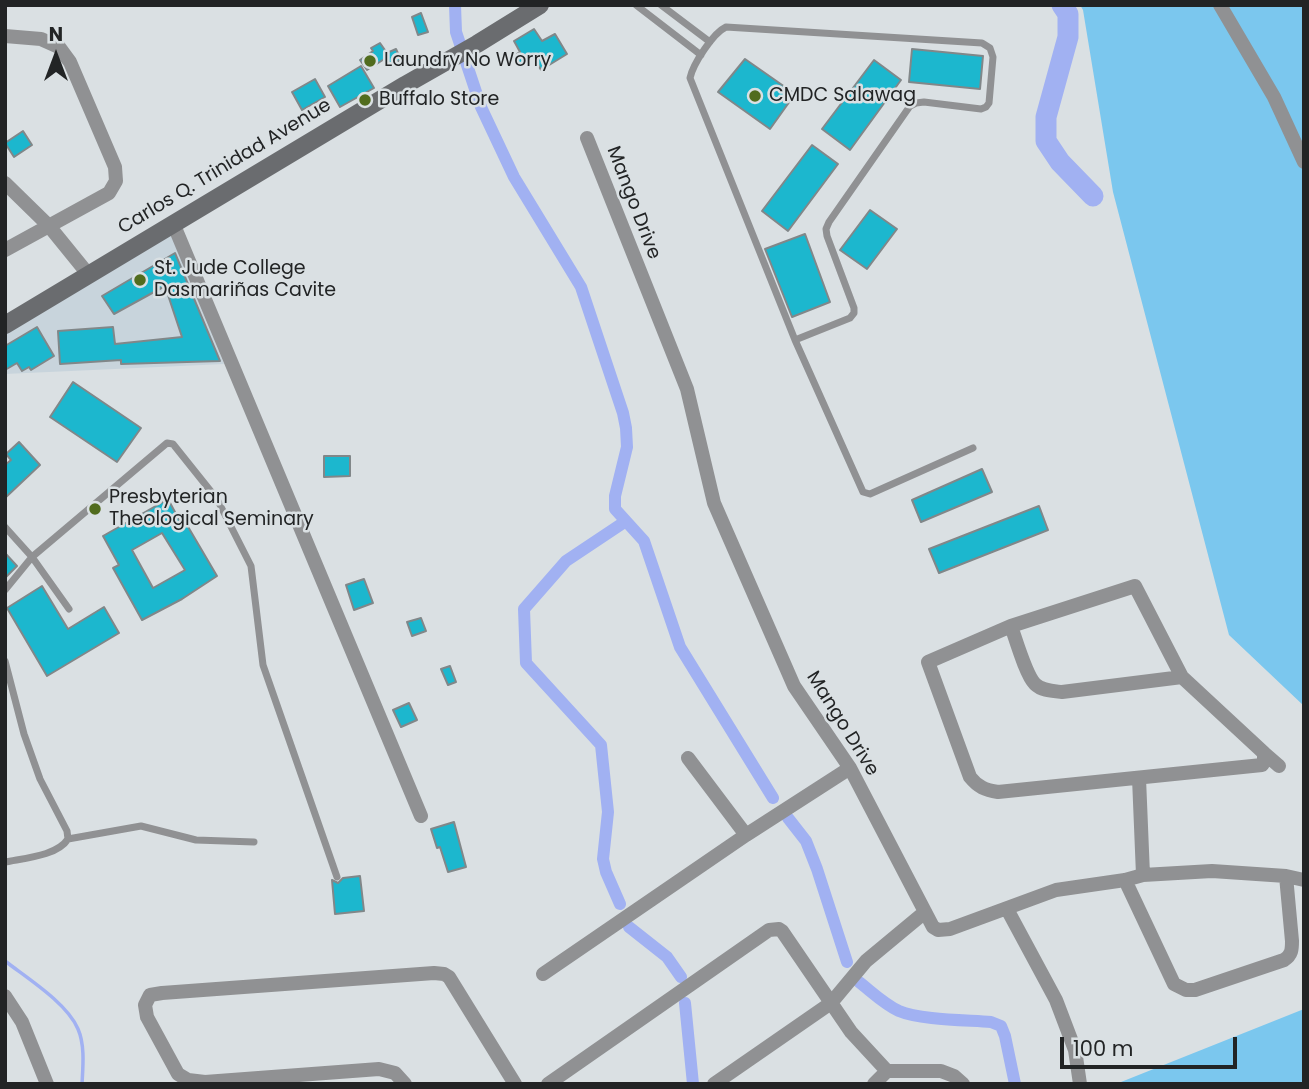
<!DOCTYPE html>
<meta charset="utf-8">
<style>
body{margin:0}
#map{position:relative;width:1309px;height:1089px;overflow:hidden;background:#dae0e3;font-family:Poppins,sans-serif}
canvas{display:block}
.frame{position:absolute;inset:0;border:7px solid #222425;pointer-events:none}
.north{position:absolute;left:21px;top:21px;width:70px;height:70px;-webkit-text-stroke:5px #dae0e3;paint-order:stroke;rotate:0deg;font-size:19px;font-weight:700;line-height:28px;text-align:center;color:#222425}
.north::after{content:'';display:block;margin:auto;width:24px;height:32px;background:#222425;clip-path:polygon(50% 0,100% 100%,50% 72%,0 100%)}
.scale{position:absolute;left:1060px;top:1037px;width:177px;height:32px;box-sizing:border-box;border:4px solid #222425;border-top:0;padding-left:9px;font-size:21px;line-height:24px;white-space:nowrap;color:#222425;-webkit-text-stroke:5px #dae0e3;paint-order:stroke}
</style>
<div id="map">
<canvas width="1309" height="1089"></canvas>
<div class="frame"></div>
<div class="north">N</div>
<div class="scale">100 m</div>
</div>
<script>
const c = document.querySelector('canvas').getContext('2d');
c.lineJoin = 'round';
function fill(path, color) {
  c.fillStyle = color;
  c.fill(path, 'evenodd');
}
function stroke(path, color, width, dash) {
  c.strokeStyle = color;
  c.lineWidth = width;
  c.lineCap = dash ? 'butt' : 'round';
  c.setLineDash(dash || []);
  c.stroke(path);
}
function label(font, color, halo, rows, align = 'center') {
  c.font = font + ' Poppins,sans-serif';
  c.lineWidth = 5;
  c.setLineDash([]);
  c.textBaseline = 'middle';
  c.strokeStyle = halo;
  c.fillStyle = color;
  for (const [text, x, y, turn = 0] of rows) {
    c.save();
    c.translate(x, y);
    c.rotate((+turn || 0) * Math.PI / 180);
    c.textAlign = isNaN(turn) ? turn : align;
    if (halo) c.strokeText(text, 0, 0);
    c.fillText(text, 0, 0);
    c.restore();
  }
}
const built = new Path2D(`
 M171,229L224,364L5,374V332Z`);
const green = new Path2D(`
 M1080,5H1304V706L1229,635L1113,192L1083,10Z
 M1304,1009V1084H1116Z`);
const stream = new Path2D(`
 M5,961C27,978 67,1003 78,1029C85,1045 83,1066 82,1084`);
const canal = new Path2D(`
 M455,5L456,32L481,107L514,177L581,287L623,413L626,428L627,447L615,496V509L644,541L680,647L773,798
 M788,818L806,841L817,869L847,962
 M620,904L606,872L603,859L608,812L601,745L526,663L524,609L566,561L626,521
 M629,927L667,957L681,977
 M859,982C872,992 884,1004 899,1011C920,1020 967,1020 991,1022L1001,1026L1005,1036L1015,1084
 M685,1003L693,1084`);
const river = new Path2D(`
 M1062,5L1068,14V37L1046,117V141L1060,162L1093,196`);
const building = new Path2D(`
 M421,13L428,32L418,35L412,17Z
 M534,29L542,41L555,34L567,54L541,70L533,56L518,65L513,56L520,52L514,41Z
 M380,43L387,53L396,49L401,60L390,65L386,58L367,70L360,60L373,51L371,48Z
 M912,49L983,56L980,89L909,82Z
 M745,59L795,94L770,129L718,92Z
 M874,60L901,80L850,150L822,129Z
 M361,66L374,88L340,107L328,86Z
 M315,79L325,97L302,110L292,92Z
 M23,131L32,145L14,157L5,143Z
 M812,145L838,164L788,231L762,211Z
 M870,210L897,229L867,269L840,250Z
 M805,234L830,302L792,317L765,249Z
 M175,253L220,361L121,364V360L60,364L58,331L113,327L115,344L182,337L165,286L114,314L102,296Z
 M37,327L54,356L31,370L29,367L22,371L17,363L5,370V346Z
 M73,382L141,428L117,462L50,417Z
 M19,442L40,465L5,498V465L11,460L6,454Z
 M324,456H350V476L324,477Z
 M982,469L992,492L921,522L912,500Z
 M168,499L183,527L187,525L217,576L182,599L142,620L113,568L119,565L103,536ZM162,533L185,570L153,588L132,550Z
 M1039,506L1048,530L939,573L929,549Z
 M5,553L17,566L5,578Z
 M364,579L373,603L354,610L346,585Z
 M42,586L68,629L104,607L119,633L47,676L7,608Z
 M421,618L426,631L412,636L407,622Z
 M450,666L456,682L448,685L441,669Z
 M409,703L417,720L401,727L393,710Z
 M454,822L466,867L448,872L440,847L437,848L431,829Z
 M360,876L364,911L335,914L332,880L338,883L343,878Z`);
const lane = new Path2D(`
 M636,5L701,55
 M661,5L710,42
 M795,340L850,318L854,313V308L827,236L826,229L829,222L910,106L916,103L924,102L981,109L986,107L989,103L993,57L990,48L982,43L726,27C713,33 693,64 690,78L795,340L863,492L870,494L973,448
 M5,527L32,557L69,609
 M5,590L32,557L167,443L173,444L217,499L251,566L263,665L337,877
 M5,661L24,734L40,779L67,831L68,839C57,856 25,858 5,862
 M68,839L141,826L196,840L254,842`);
const street = new Path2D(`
 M1220,5L1274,97L1304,162
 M5,36L41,39L59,47L70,62L115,167L116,181L109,193L5,250
 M587,138L687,389L714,503L794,686L850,768L933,927L938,930L950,929L1056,890L1125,880L1143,875L1212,871L1286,876L1304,880
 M5,183L49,226L88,274
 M173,223L421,816
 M1135,586L1182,677L1264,753V762L1262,765L998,792C985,790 978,787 970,777L928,662L1011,626Z
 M1011,626C1016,640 1026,675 1035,684C1042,691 1053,691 1062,692L1182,677
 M1264,753L1279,766
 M688,758L746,835
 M1139,778L1143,875
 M1125,880L1174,984L1186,990H1195L1284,960C1292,955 1292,949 1292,941L1286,876
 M1007,909L1056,1000L1075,1050L1080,1084
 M543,974L746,835L850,768
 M5,996L22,1022L47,1084
 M405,1084L395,1073L379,1069L205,1082L188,1080L178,1074L147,1017L145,1005L150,995L162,993L434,973L444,974L449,977L515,1084
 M548,1084L769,930L779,929L782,931L851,1032L887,1071H941L954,1076L963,1084
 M714,1084L831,1003L866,961L925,912
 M874,1084L887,1071`);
const secondary = new Path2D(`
 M5,325L405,85L477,44L540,5`);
const markers = [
 [370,61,7,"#516c1e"],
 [755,96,7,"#516c1e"],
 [365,100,7,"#516c1e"],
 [140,280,7,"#516c1e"],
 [95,509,7,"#516c1e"]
];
const poiNames = [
 ["Laundry No Worry",384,61],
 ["CMDC Salawag",769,96],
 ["Buffalo Store",379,100],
 ["St. Jude College",154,269],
 ["Dasmariñas Cavite",154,291],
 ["Presbyterian",109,498],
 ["Theological Seminary",109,520]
];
const streetNames = [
 ["Carlos Q. Trinidad Avenue",225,167,-31],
 ["Mango Drive",633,203,69],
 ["Mango Drive",842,724,58]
];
fill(built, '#c8d4dc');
fill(green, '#7bc7ee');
stroke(stream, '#a1b1f2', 3.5);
stroke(canal, '#a1b1f2', 12);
stroke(river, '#a1b1f2', 21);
fill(building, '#1cb7ce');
stroke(building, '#818789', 2);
stroke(lane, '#909193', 7);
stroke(street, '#909193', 14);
stroke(secondary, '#6a6c6f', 18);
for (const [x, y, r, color] of markers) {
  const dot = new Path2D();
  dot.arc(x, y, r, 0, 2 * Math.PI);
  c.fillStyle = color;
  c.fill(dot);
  stroke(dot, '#dae0e3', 2.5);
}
label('19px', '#222425', '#dae0e3', poiNames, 'left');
label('19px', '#222425', '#dae0e3', streetNames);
</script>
